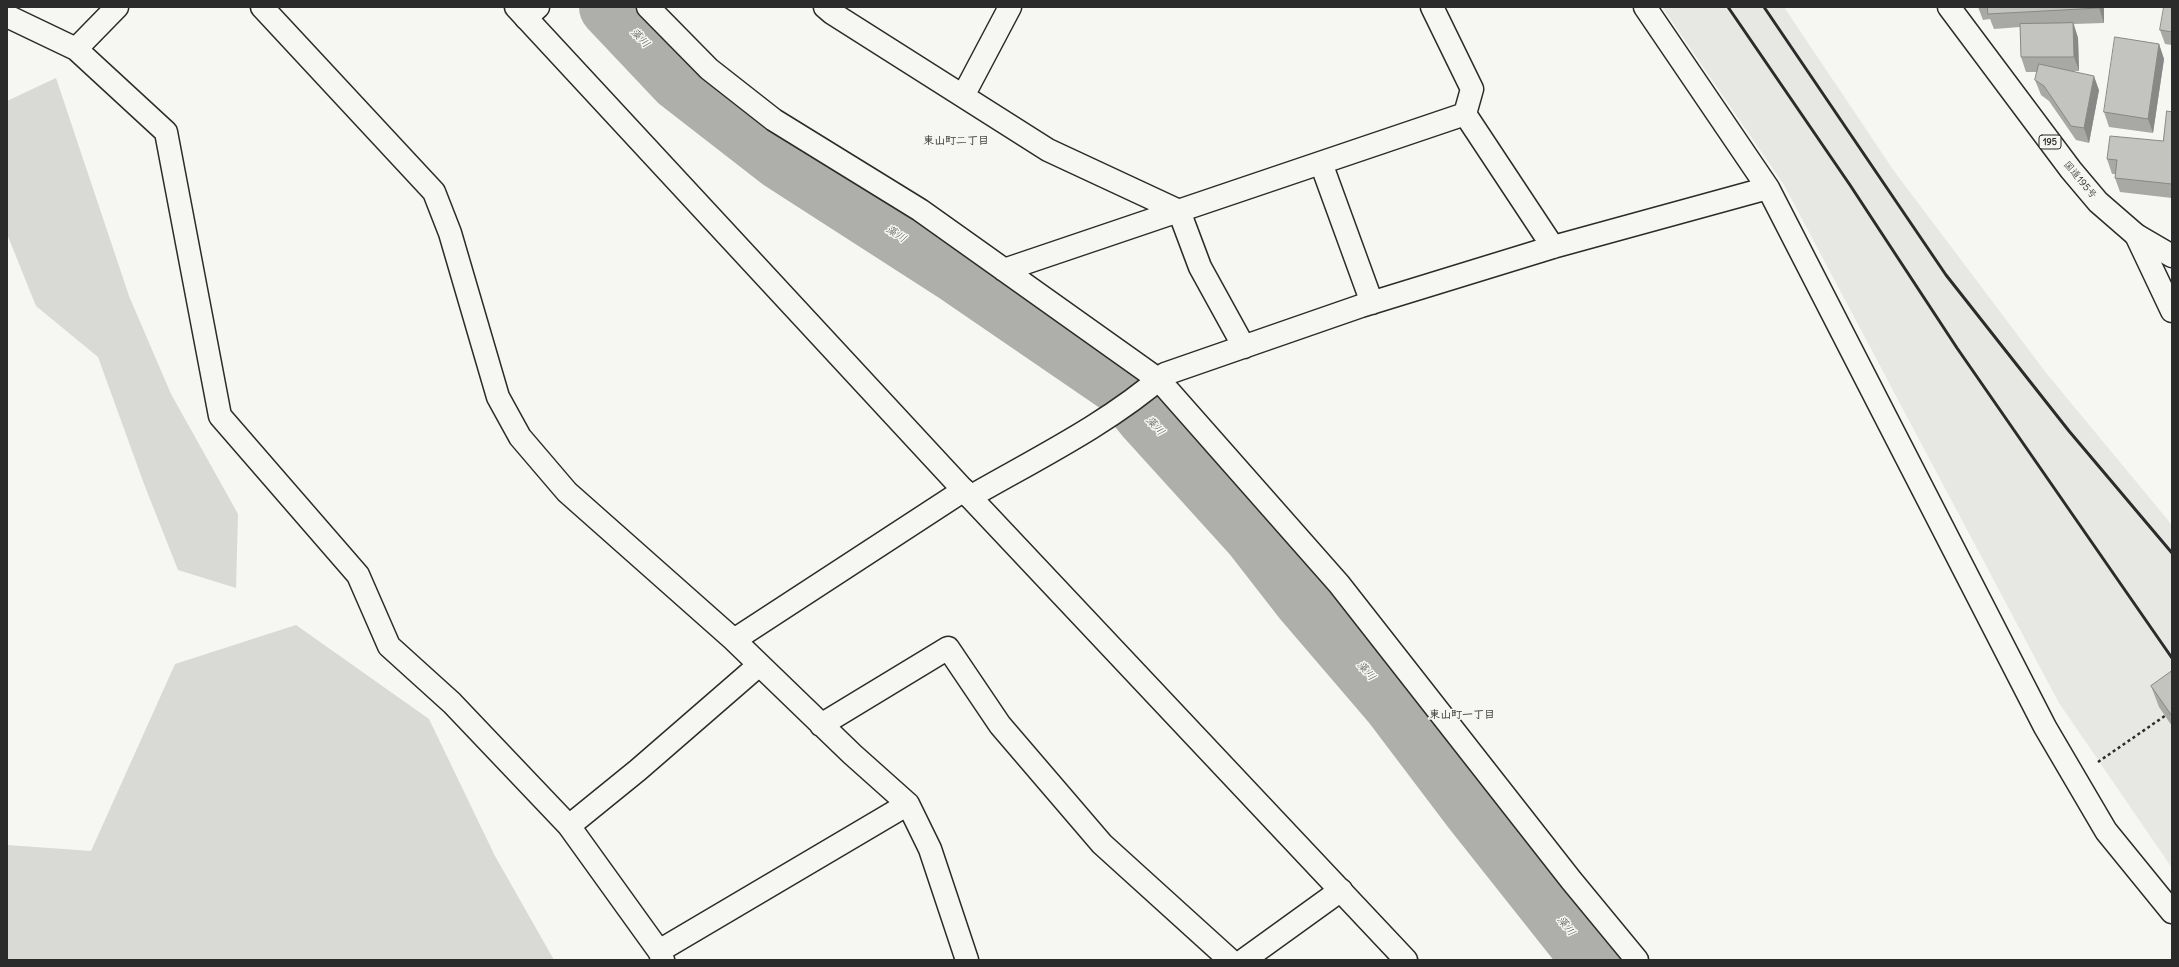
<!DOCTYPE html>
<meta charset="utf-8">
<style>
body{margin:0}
#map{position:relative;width:2179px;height:967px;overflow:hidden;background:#f6f6f2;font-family:Delius,sans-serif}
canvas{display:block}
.frame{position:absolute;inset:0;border:8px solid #2b2b2b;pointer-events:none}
</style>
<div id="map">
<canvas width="2179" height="967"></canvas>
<div class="frame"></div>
</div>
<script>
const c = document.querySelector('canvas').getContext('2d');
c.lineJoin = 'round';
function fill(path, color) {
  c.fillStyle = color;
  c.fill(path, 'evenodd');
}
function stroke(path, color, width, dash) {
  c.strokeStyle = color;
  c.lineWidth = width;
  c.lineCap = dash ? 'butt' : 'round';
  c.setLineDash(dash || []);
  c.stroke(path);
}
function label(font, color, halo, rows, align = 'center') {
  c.font = font + ' Delius,"Klee One",sans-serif';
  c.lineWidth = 3;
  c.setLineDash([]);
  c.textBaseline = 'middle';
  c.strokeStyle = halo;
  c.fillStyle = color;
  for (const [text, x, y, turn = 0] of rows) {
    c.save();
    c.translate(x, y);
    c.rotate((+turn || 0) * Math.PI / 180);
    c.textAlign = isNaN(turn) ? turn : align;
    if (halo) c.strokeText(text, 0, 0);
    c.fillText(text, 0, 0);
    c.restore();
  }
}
const built = new Path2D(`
 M1662,7H1784L1894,171L2047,374L2172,525V868L2059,703L1784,185Z`);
const green = new Path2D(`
 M56,78L129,296L171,394L238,514L236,588L178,570L144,484L98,357L36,306L7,234V101Z
 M296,625L429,719L495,856L554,960H7V845L91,851L175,664Z`);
const river = new Path2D(`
 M610,7L679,80L782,160L956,272L1121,385L1147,417L1254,535L1303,598L1393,703L1474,810L1593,960`);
const path = new Path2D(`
 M2098,762L2172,711`);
const minor = new Path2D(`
 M262,7L434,192L450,233L498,397L520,437L567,492L734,640L852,754L908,804L930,849L967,960
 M648,7L709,69L774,120L920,210L1159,380L1339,584L1571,880L1637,960
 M825,7L832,13L1048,150L1179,211L1200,267L1244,347
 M1432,7L1472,89L1465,114
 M1645,7L1768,188L2045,727L2106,831L2172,912
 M7,16L76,49L166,132L220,416L358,575L389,646L452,703L569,826L659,951L663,960
 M526,18L538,7
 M76,49L117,7
 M963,96L1010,7
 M1321,163L1372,303
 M1004,270L1465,114L1553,247
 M970,497C1036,459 1108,424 1165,374L1361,306L1553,247L1768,188
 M734,640L964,490
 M821,725L948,648L1000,725L1102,844L1230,960
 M569,826L638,770L759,665
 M659,951L908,804
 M1244,960L1341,890`);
const tertiary = new Path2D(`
 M516,7L970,497L1406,960`);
const secondary = new Path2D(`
 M2136,235L2172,311`);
const trunk = new Path2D(`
 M1949,7L2071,170L2098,202L2136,235L2172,256`);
const rail = new Path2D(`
 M1728,7L1850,185L1957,348L2172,658
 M1764,7L1946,275L2069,431L2172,553`);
const wall = new Path2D(`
 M1978,7H2104V23L2074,24L2078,38L2079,71H2073L2099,90L2089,143L2076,140L2049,101L2041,95L2035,80L2037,72H2026L2021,57L2020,27L1994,29L1990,19L1983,20Z
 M2172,7V45L2165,44L2160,30Z
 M2159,44L2164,59L2153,133L2109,127L2104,112Z
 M2172,112V198L2120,192L2115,178V174H2112L2107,159L2163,141Z
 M2172,671V726L2159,707L2151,686Z`);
const shadedWall = new Path2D(`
 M2099,7H2104V23L2099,8Z
 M2073,23L2078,38L2079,71L2074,57Z
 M2159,44L2164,59L2153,133L2148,119Z
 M2094,76L2099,90L2089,143L2084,128Z`);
const building = new Path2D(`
 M1988,7H2099V8L1988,14Z
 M2164,7H2172V32L2160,30Z
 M2073,23L2074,57H2021L2020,24Z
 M2115,37L2159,44L2148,119L2104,112Z
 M2039,64L2094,76L2084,128L2071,126L2044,86L2035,80Z
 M2167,111L2172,112V184L2115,178L2117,160L2107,159L2110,136L2163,141Z
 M2172,671V716L2151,686Z`);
const shields = [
 [2050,142,22]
];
const shieldNames = [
 ["195",2050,142]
];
const streetNames = [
 ["国道195号",2080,180,50]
];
const waterNames = [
 ["藻川",640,38,46],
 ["藻川",896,234,33],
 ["藻川",1155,426,48],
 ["藻川",1366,671,49],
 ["藻川",1566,926,52]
];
const neighbourhoodNames = [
 ["東山町二丁目",956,141],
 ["東山町一丁目",1462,715]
];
fill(built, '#e7e7e3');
fill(green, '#d9d9d5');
stroke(river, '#aeaeab', 62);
stroke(minor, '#2b2b2b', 25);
stroke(tertiary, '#2b2b2b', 25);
stroke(secondary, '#2b2b2b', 25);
stroke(trunk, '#2b2b2b', 25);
stroke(path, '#2b2b2b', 2.5, [3, 3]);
stroke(minor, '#f6f6f2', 22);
stroke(tertiary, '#f6f6f2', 22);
stroke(secondary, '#f6f6f2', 22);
stroke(trunk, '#f6f6f2', 22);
stroke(rail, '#2b2b2b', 3);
fill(wall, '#a8a8a5');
fill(shadedWall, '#888886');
fill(building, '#c3c3c0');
stroke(building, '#888886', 1);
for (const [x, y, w] of shields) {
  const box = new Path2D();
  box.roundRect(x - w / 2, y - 7, w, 14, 3);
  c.fillStyle = '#f6f6f2';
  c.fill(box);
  stroke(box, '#2b2b2b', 1);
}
label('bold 9px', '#2b2b2b', null, shieldNames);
label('10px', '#2b2b2b', '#f6f6f2', streetNames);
label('italic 11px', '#525251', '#f6f6f2', waterNames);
label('bold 11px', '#2b2b2b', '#f6f6f2', neighbourhoodNames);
</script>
